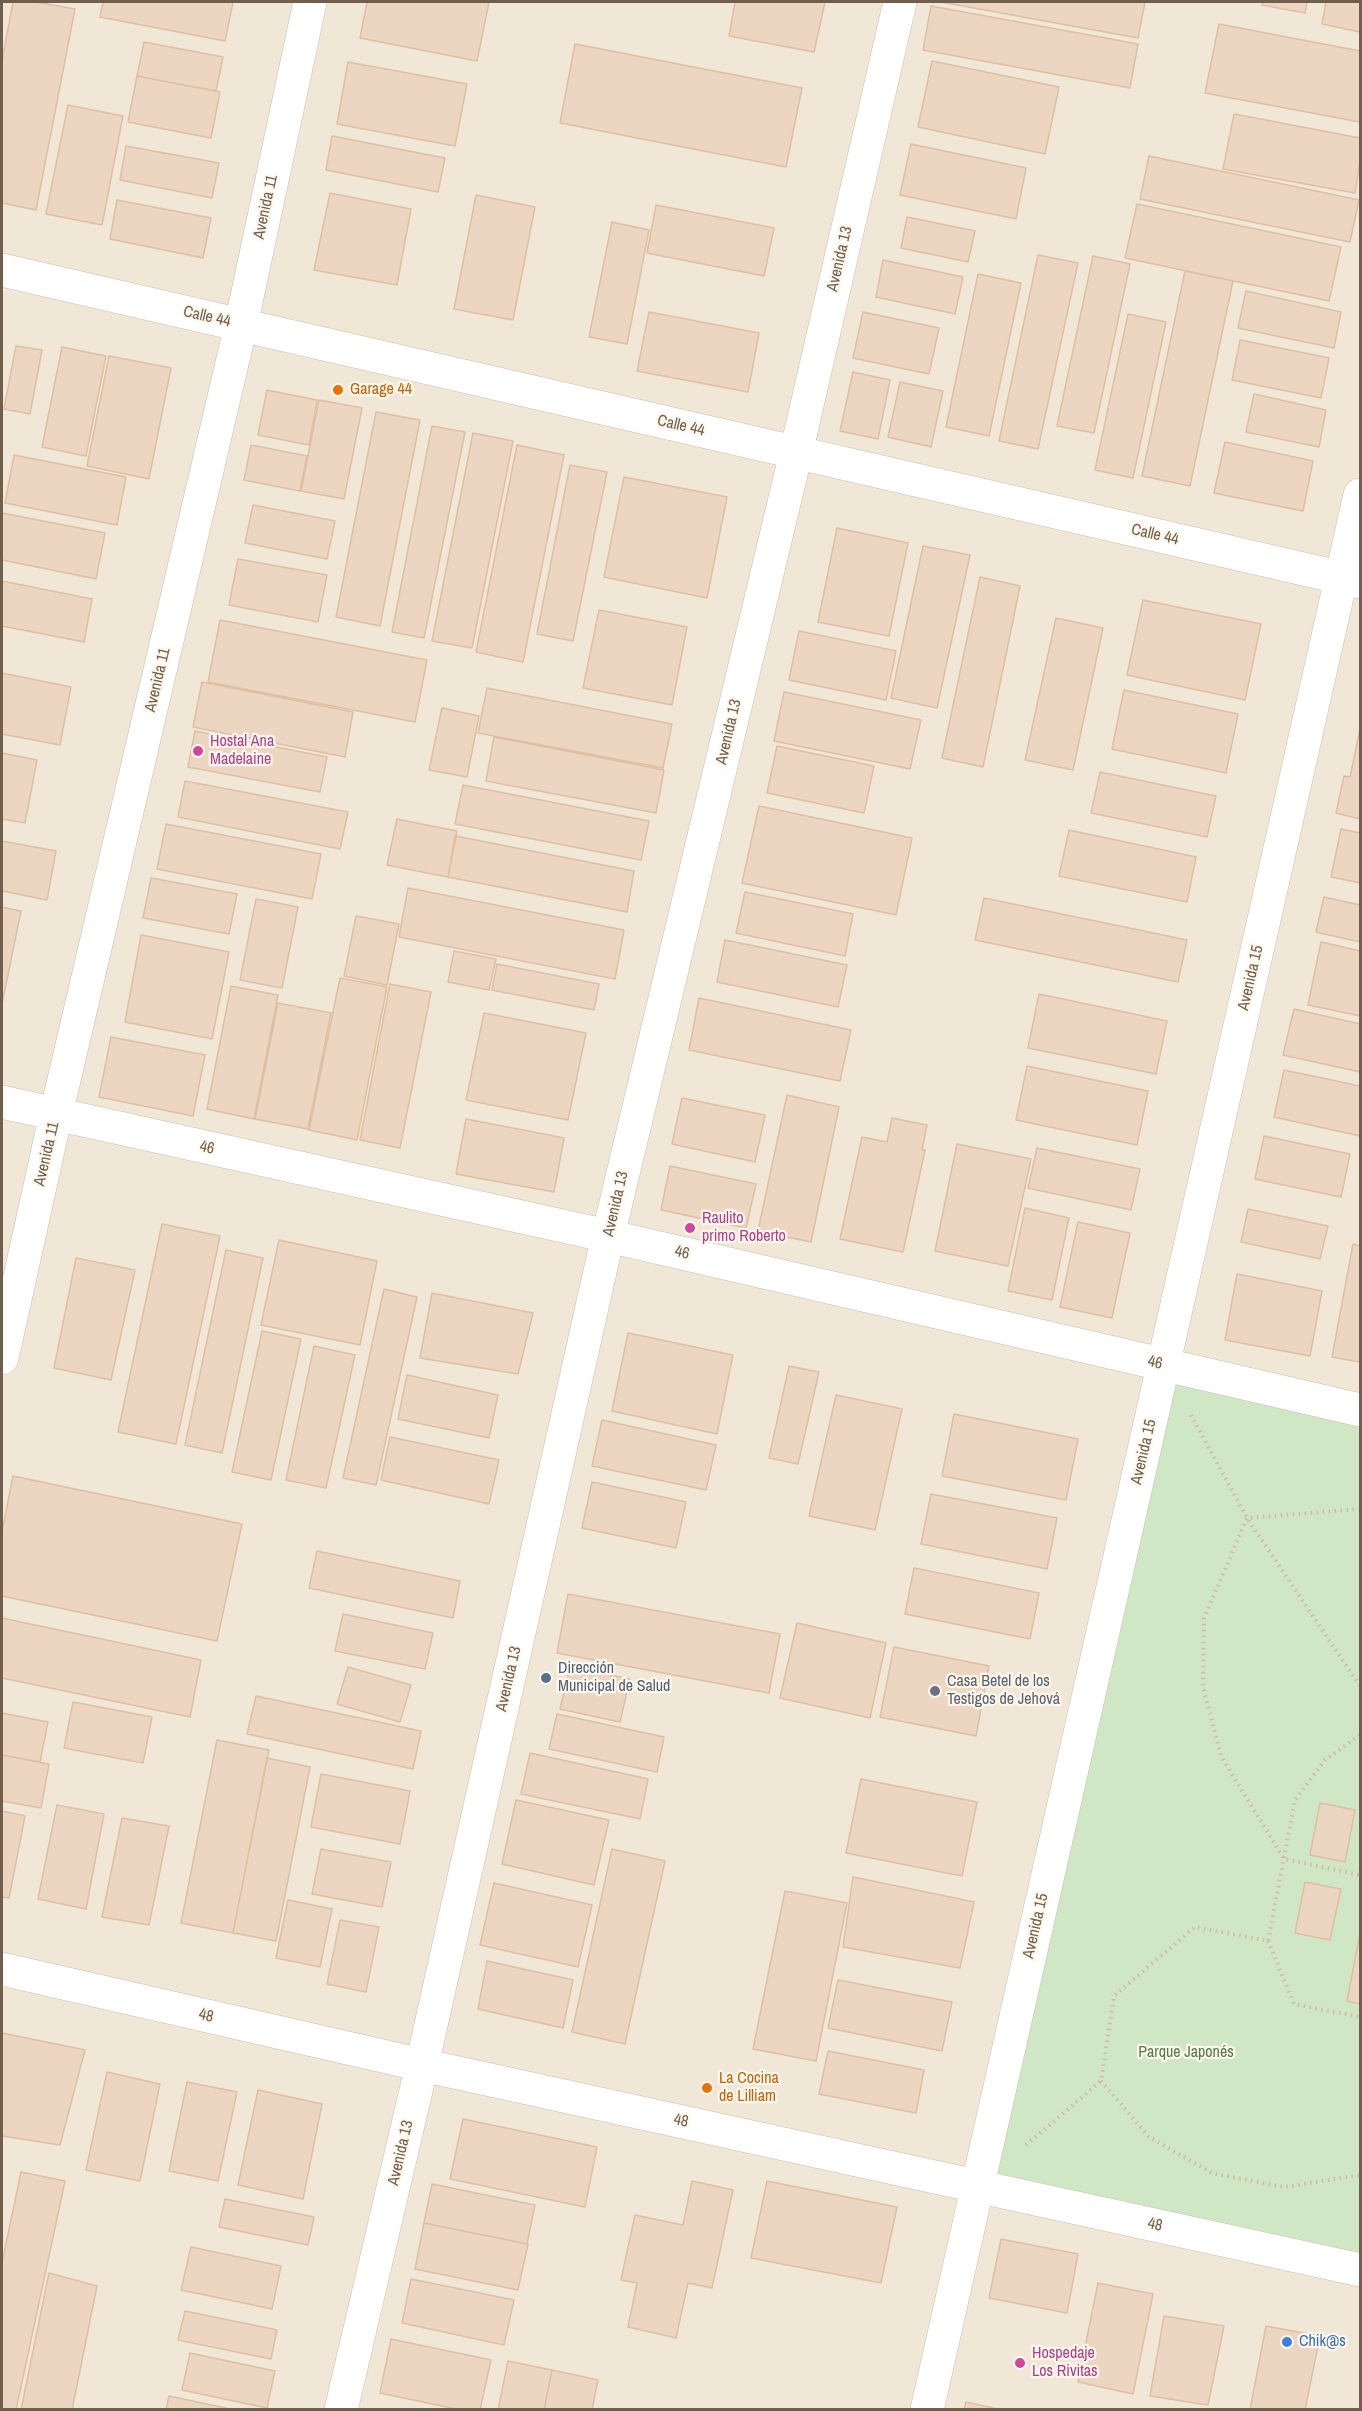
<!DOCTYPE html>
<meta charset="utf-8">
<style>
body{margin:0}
#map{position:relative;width:1362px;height:2411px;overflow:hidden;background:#faf4e7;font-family:"Archivo Narrow",sans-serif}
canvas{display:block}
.frame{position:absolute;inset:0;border:3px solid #715e4d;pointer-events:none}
</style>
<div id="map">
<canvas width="1362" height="2411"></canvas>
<div class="frame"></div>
</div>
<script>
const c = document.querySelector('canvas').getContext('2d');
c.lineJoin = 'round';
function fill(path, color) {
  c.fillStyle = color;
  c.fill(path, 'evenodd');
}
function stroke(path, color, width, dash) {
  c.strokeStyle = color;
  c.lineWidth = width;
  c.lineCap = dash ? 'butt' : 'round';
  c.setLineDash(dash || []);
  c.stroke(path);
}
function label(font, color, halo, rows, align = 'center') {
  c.font = font + ' "Archivo Narrow",sans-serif';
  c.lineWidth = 4.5;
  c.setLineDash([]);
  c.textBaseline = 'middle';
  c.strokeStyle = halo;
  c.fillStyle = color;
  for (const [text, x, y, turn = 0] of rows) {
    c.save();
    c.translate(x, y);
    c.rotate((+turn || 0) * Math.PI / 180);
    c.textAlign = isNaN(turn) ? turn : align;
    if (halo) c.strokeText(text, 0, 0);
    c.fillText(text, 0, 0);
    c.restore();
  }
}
const residential = new Path2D(`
 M2,2H1360V2409L2,2410Z`);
const green = new Path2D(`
 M1164,1365L1360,1410V2270L978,2186Z`);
const building = new Path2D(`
 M13,2H36L75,9L36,210L2,203V61Z
 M103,2H233L225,41L100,17Z
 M367,2H489L477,61L360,38Z
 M735,2H825L814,52L729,36Z
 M941,2H1145L1138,38Z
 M1263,2H1307L1305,13L1262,5Z
 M1326,2H1360V32L1322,24Z
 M931,6L1138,44L1130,88L923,50Z
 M1219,24L1360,51V122L1205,93Z
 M144,42L223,57L216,91L137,76Z
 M575,44L802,88L786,167L560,123Z
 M932,61L1059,87L1045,154L918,127Z
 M348,62L467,84L455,146L337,124Z
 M137,76L220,92L211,138L128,122Z
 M68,105L123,116L102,225L46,214Z
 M1234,114L1360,138V161L1355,193L1223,169Z
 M332,136L445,158L438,192L326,170Z
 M911,144L1026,168L1016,219L900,195Z
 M126,146L219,163L212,198L120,180Z
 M1149,156L1359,200L1350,242L1140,199Z
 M330,193L411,209L397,285L314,270Z
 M476,195L535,207L513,320L454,309Z
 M117,200L211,218L203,258L110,239Z
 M1137,204L1341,247L1329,301L1125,258Z
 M656,205L774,228L764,276L647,253Z
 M907,217L975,231L968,262L901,248Z
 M612,222L649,230L627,344L589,337Z
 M1038,255L1078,263L1038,449L999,441Z
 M1093,256L1130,264L1094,433L1057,426Z
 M883,260L963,277L955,314L876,297Z
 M1185,271L1233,281L1190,486L1142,476Z
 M978,274L1021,283L989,436L946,427Z
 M1246,291L1341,312L1334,348L1238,328Z
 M649,312L759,333L748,392L637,371Z
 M863,312L939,328L929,374L853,358Z
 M1128,314L1166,322L1133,478L1095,470Z
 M1240,340L1329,358L1321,398L1232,380Z
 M16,346L42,350L30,414L4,409Z
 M62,347L106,356L86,456L42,447Z
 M109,356L171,368L149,479L87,466Z
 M853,372L890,380L878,439L840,431Z
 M900,382L943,391L931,447L888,437Z
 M267,390L317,400L309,445L258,435Z
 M1254,394L1326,410L1319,447L1246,432Z
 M319,400L362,408L344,499L301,491Z
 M376,412L420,420L380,626L336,617Z
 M432,426L465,432L424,638L392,632Z
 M473,433L513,441L472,648L432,641Z
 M1225,442L1313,461L1303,511L1214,493Z
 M251,445L307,456L300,491L244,480Z
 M517,445L564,455L523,662L476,652Z
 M14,455L126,477L117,525L5,503Z
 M570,465L607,472L573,641L537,634Z
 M624,477L727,497L707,598L604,577Z
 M253,505L335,521L327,559L245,543Z
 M2,513L105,533L96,579L2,560Z
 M837,528L908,543L889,636L818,622Z
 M923,546L970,555L937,708L891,698Z
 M238,559L327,575L318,622L229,605Z
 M980,577L1020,586L983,767L942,758Z
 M2,581L92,599L84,642L2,626Z
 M1143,600L1261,624L1245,700L1127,675Z
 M599,610L687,627L672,705L583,688Z
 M1056,618L1103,628L1073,770L1025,760Z
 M220,620L427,660L415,722L208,682Z
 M799,631L896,651L886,700L789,680Z
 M2,673L71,687L60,745L2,734Z
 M202,682L353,712L345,757L193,727Z
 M487,688L672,724L663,768L478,733Z
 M1124,690L1238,714L1226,773L1112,749Z
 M784,692L921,720L910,769L774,741Z
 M442,708L479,716L467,777L429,770Z
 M1360,729V819L1336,813L1344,776L1350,777Z
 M195,731L327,757L320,792L188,767Z
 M494,737L664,770L656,813L486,781Z
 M777,746L874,766L864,813L767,793Z
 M2,753L37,760L25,823L2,819Z
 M1100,772L1216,796L1207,837L1091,813Z
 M185,781L348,812L340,849L178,817Z
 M463,785L649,821L641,860L455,824Z
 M759,806L912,838L896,915L742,883Z
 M397,819L457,831L448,877L387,865Z
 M166,824L321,854L312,899L157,869Z
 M1341,829L1360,833V883L1331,877Z
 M1069,830L1196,857L1187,902L1059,876Z
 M455,836L634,871L627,912L448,877Z
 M2,841L56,851L47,900L2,891Z
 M151,878L237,894L229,934L143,918Z
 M408,888L624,930L615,979L399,937Z
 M745,892L853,914L845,956L736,933Z
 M1324,897L1360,905V942L1316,932Z
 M984,898L1187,940L1178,982L975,940Z
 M256,899L298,907L282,988L240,980Z
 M2,907L21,911L2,1004Z
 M356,916L399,924L387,985L344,976Z
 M141,935L229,952L212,1039L125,1022Z
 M725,940L847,965L838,1007L717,982Z
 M1321,942L1360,951V1016L1308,1005Z
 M454,951L496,959L489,990L448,982Z
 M497,964L599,984L594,1010L492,990Z
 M340,978L387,987L357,1140L309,1130Z
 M390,984L431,992L400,1148L360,1140Z
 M231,986L278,995L254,1119L207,1109Z
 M1039,994L1167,1021L1156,1074L1028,1048Z
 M699,998L851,1030L840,1081L689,1050Z
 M278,1003L331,1013L308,1129L255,1119Z
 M1294,1009L1360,1024V1072L1283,1055Z
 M484,1013L586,1033L568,1120L466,1100Z
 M111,1037L205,1055L193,1116L99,1097Z
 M1027,1066L1148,1091L1137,1145L1016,1120Z
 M1284,1070L1360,1086V1136L1274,1117Z
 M787,1095L839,1107L811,1242L758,1231Z
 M682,1098L765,1115L755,1162L672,1144Z
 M892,1118L927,1125L922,1150H925L903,1252L840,1239L862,1137L887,1142Z
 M466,1119L564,1138L554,1192L456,1174Z
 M1264,1136L1350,1154L1341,1197L1255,1179Z
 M957,1144L1031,1159L1008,1266L935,1251Z
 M1037,1148L1140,1169L1131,1210L1028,1188Z
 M670,1166L756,1184L746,1228L661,1210Z
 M1025,1208L1069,1218L1052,1300L1008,1291Z
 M1248,1209L1328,1226L1320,1259L1241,1242Z
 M1078,1222L1130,1233L1112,1318L1060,1307Z
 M162,1224L220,1236L176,1444L118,1432Z
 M279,1240L377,1261L360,1345L261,1325Z
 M1353,1244L1360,1246V1362L1332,1357Z
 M226,1250L263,1258L222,1453L185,1445Z
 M76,1258L135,1270L111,1380L54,1368Z
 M1237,1274L1322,1291L1310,1356L1225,1340Z
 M384,1289L417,1297L376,1485L343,1478Z
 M432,1293L533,1313L518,1374L420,1358Z
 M262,1331L301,1339L271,1480L232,1472Z
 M628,1333L733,1355L717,1434L612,1411Z
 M314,1346L355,1355L326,1488L286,1480Z
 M789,1366L819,1372L798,1464L769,1458Z
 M407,1375L498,1395L489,1438L398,1419Z
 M836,1395L902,1409L875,1530L809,1516Z
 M954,1414L1078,1439L1066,1500L942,1476Z
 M602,1420L716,1445L706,1490L592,1466Z
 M390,1437L499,1460L489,1504L381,1480Z
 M13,1476L242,1524L217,1641L2,1596V1532Z
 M592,1482L686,1502L676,1548L582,1528Z
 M931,1494L1057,1518L1047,1569L921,1544Z
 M317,1551L460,1581L453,1618L309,1588Z
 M914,1568L1039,1593L1030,1639L905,1614Z
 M568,1594L780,1634L769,1693L557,1653Z
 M343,1614L433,1633L425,1669L335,1651Z
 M2,1618L201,1660L190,1717L2,1678Z
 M797,1623L886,1643L870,1718L780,1698Z
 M894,1647L989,1666L976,1736L880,1717Z
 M348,1667L411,1685L400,1722L337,1704Z
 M570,1667L630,1679L620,1722L560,1709Z
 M256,1696L421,1731L413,1769L247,1734Z
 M73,1702L152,1717L143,1763L64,1748Z
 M2,1713L48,1722L40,1762L2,1755Z
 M557,1714L664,1737L657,1772L549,1749Z
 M217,1740L269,1750L233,1933L181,1923Z
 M530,1753L648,1779L640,1819L521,1794Z
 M2,1755L49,1764L41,1808L2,1801Z
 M267,1758L310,1767L276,1941L233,1933Z
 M321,1774L410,1791L400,1844L311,1827Z
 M861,1779L977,1802L962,1876L846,1853Z
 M516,1800L609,1820L594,1885L502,1864Z
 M1320,1803L1355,1810L1345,1862L1310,1855Z
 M57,1805L104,1814L86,1909L38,1899Z
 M2,1811L25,1816L9,1898L2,1897Z
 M122,1818L169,1826L149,1925L102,1917Z
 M321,1849L391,1862L382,1907L312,1894Z
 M612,1849L665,1861L625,2044L572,2032Z
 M853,1877L974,1902L960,1968L843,1947Z
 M1305,1882L1341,1889L1330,1940L1295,1933Z
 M494,1883L592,1905L578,1967L480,1945Z
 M785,1891L847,1903L816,2061L753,2049Z
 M288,1900L332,1909L320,1967L276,1958Z
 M340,1920L379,1927L366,1992L327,1984Z
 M1360,1933V2004L1347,2001Z
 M487,1961L573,1980L563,2028L478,2009Z
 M838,1980L952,2002L942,2051L828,2028Z
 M2,2033L85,2050L60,2145L2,2136Z
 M828,2051L924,2070L916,2113L819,2094Z
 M107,2072L160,2084L140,2181L86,2170Z
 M187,2082L237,2092L218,2181L169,2171Z
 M258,2090L322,2104L303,2199L238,2185Z
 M463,2119L597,2147L585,2207L450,2179Z
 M21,2172L65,2181L16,2410H2V2263Z
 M692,2181L733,2190L712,2288L688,2283L676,2338L628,2327L637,2283L621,2280L635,2215L683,2225Z
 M767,2181L897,2207L881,2283L751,2258Z
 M432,2184L535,2205L527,2244L424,2223Z
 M225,2199L314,2217L308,2245L219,2227Z
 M424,2223L528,2244L518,2290L415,2269Z
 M1001,2239L1078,2254L1067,2313L989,2298Z
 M191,2247L281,2266L272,2309L181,2290Z
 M49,2273L97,2286L72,2410H21Z
 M411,2279L514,2300L504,2345L402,2323Z
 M1098,2283L1153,2294L1133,2394L1078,2382Z
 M185,2311L277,2330L271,2359L178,2340Z
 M1164,2316L1224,2326L1208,2405L1150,2396Z
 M1266,2326L1320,2336L1305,2410H1250Z
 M391,2339L491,2360L480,2410H461L380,2393Z
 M190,2353L275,2371L267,2408L182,2390Z
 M508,2361L552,2370L544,2410H498Z
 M552,2370L598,2380L592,2410H544Z
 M169,2396L235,2410H166Z
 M966,2402L1002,2410H964Z`);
const path = new Path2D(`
 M1191,1415L1247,1518L1360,1686
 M1360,1509L1247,1518L1204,1618L1203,1687L1221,1756L1284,1859L1360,1875
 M1268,1941L1294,2004L1360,2017
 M1101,2081L1149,2137L1212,2173L1284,2187L1360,2175
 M1026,2145L1101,2081L1114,1996L1195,1927L1268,1941L1295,1800L1325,1760L1360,1735`);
const street = new Path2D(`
 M2,270L1360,582
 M2,1102L608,1236L1360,1410
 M2,1358L56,1114L241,325L310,2
 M2,1969L422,2065L1360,2270
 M927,2410L1360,495`);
const secondary = new Path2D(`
 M341,2410L422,2065L608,1236L796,453L900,2`);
const markers = [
 [338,390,6,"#e8710a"],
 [198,751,6,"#d1479c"],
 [690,1228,6,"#d1479c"],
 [546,1678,6,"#5c6f8a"],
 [935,1691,6,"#6b7280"],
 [707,2088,6,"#e8710a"],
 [1287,2342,6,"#3f7fe0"],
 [1020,2363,6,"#d1479c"]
];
const streetNames = [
 ["Avenida 11",266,207,-78],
 ["Avenida 13",840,259,-77],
 ["Calle 44",207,317,13],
 ["Calle 44",681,426,13],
 ["Calle 44",1155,535,13],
 ["Avenida 11",158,680,-77],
 ["Avenida 13",729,732,-77],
 ["Avenida 15",1251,978,-77],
 ["46",207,1148,12],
 ["Avenida 11",47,1154,-77],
 ["Avenida 13",616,1204,-77],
 ["46",682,1253,13],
 ["46",1155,1363,13],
 ["Avenida 15",1144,1452,-77],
 ["Avenida 13",509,1679,-77],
 ["Avenida 15",1036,1926,-77],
 ["48",206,2016,13],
 ["48",681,2121,12],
 ["Avenida 13",401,2153,-77],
 ["48",1155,2225,12]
];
const foodNames = [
 ["Garage 44",350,390],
 ["La Cocina",719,2079],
 ["de Lilliam",719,2097]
];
const hotelNames = [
 ["Hostal Ana",210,742],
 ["Madelaine",210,760],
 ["Raulito",702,1219],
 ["primo Roberto",702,1237],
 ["Hospedaje",1032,2354],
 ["Los Rivitas",1032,2372]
];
const serviceNames = [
 ["Dirección",558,1669],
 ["Municipal de Salud",558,1687]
];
const worshipNames = [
 ["Casa Betel de los",947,1682],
 ["Testigos de Jehová",947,1700]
];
const parkNames = [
 ["Parque Japonés",1186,2053]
];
const shopNames = [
 ["Chik@s",1299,2342]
];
fill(residential, '#f1e7d6');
fill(green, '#d0e7c6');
fill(building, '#edd6c1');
stroke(building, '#debfa3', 1.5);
stroke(street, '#cbbdae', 34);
stroke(secondary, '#cebeab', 34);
stroke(path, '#d2baa4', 4, [1.5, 4.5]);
stroke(street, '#fff', 33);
stroke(secondary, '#fff', 33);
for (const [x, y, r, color] of markers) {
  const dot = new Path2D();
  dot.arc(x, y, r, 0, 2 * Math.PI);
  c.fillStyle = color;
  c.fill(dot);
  stroke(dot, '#fdf8ed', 2);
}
label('16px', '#715e4d', '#fdf8ed', streetNames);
label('16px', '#c56008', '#fdf8ed', foodNames, 'left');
label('16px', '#b23c85', '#fdf8ed', hotelNames, 'left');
label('16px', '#4e5e75', '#fdf8ed', serviceNames, 'left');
label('16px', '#5b616d', '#fdf8ed', worshipNames, 'left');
label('16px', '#547b49', '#fdf8ed', parkNames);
label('16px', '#366cbe', '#fdf8ed', shopNames, 'left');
</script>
